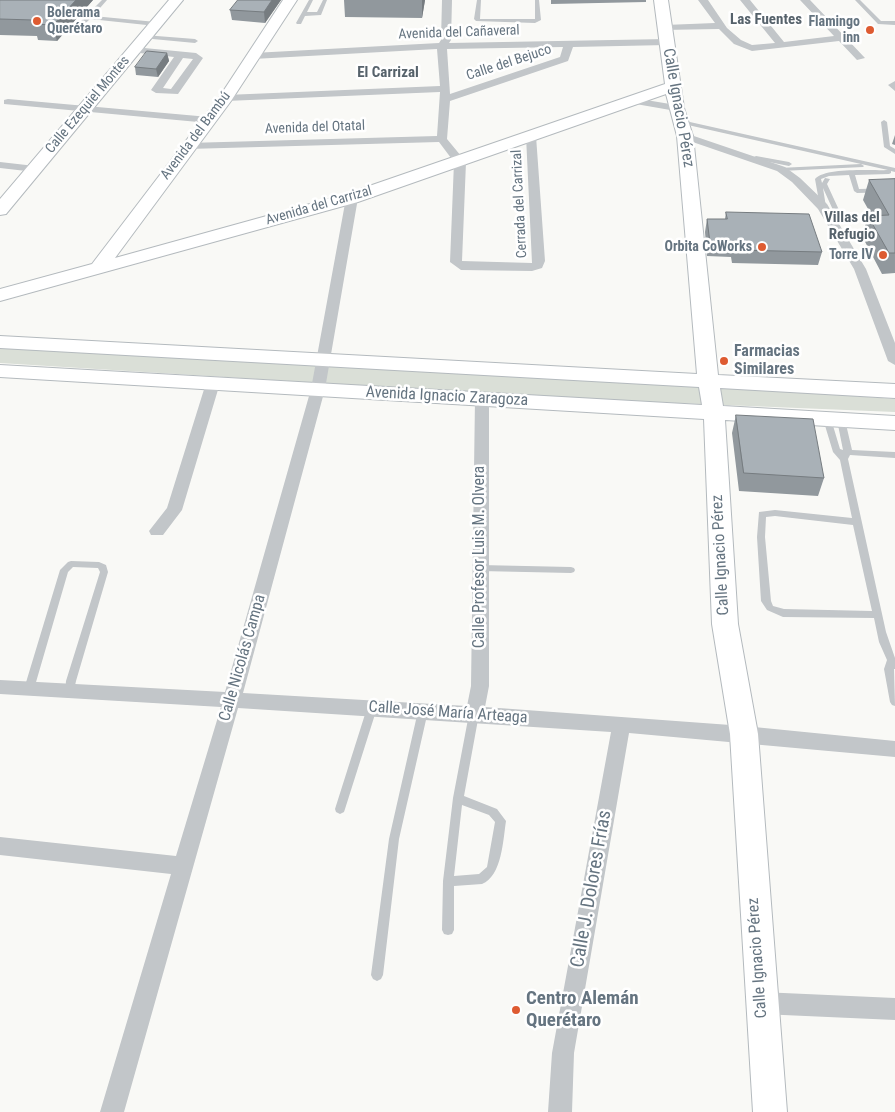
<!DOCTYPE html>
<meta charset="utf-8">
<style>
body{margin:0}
canvas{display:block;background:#f9f9f6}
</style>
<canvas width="895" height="1112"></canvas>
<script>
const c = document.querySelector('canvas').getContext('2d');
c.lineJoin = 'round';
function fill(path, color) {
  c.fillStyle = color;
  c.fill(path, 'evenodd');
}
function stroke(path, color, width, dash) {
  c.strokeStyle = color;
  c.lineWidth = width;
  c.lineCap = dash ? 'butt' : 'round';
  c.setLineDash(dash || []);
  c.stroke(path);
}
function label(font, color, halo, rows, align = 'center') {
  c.font = font + ' "Roboto Condensed",sans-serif';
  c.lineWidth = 5;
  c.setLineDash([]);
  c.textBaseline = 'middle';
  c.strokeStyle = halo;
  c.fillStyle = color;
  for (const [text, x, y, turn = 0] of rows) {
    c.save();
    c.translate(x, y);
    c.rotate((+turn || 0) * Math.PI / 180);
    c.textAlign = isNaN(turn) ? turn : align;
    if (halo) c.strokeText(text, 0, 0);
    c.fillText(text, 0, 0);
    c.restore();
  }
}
const green = new Path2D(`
 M0,348L729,387L895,399V412L579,399L0,363Z`);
const lane = new Path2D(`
 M102,0H107L93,16L156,22L159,24L156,26L90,19L74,34H70V32Z
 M309,0H313L307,12H317L323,0H327L321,15L305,16L301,24H297L296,23Z
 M477,0H481L480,19H535V0H539L541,20L535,23L476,21L474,19Z
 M855,0H860L881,21H895V25L878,24Z
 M144,35L195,39L198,41L195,43L142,38V36Z
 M895,81V91L888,85Z
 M681,120L895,168V172L891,171V173L889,174L855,175L859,189L895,188V192L857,193L854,191L849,175L829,176L821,179L822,183L825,178L830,179L827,184L839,210L832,218H828L827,217L833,210L823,188L826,207L823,209L820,207L815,179C826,167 871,171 888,170L861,164L864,166L863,167L781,171L779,170V168L861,164L679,123V121Z
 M884,120L887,122L890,146L895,149V154L884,147L881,122Z
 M756,156L789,162L792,164L789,166L754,159V157Z
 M827,416L831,419L840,449L843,450L837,420L841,417L845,420L852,450L895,452V458L850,455L848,459L886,632L895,658V669H894L895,706L892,705L890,702L884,669L887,660L879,642L874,618L783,617L767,610L761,601L757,537L759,512L775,510L852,518L840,460L833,452L823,419ZM775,516L853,525L872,611L784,609L773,606L771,601L765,537L766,517Z
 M71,561L99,562L106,565L108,572L76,681L73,695L70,696L67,695L65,692L66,681L100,572L98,568L73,567L68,572L34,689L32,692L29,693L26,692L24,689L60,570L68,562Z
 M480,565L571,567L574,568L575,570L574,572L571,573L480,571L477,570L476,568L477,566Z
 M372,704L375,705L377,708L345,809L344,812L340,814L336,812L335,809L367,708L369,705Z
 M423,707L426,708L428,711L399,839L383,975L381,979L377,981L373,979L371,975L389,839L418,711L420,708Z
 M474,710L477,711L479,714L464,796L497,809L506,821C503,840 502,876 482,884L454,886V930L452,934L448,935L444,934L442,930L443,881L453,798L469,714L471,711ZM462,805L489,815L495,822L487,867L479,874L454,876Z`);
const street = new Path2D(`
 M442,0H452L451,40L449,43L667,39L672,42L667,45L573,47L568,61L450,101L447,139L466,162L462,261L532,263L526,136L531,133L536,136L545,261L542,268L532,271L461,270L450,262L454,162L439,142L188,149L182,146L188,143L437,136L440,92L226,101L221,98L226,95L440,86L437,49L253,59L248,56L253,53L439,43L441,40ZM563,47L560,57L450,94L447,49Z
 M698,0H708L727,28L741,40L752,45L775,43L740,0H750L784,42L834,36L800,0H810L865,58L857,60L839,41L752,51L734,44L719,29L662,30L660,28L665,25L715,23Z
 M134,47L196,53L203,58L178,94L156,93L151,90L174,57L131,52L129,50ZM183,58L193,59L171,89L163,88Z
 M634,98L676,105L681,108L676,111L630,103L629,101Z
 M8,99L209,117L214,120L209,123L4,104V100Z
 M685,133L785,167L800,178L827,204L866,269L895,343V365L888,361L854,269L818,209L792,182L777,171L681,138V134Z
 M0,162L35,166L41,169L35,172L0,168Z
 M352,194L358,198L325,389L243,693L467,706L471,686L475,399L482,394L489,399V686L485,707L744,726L895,741V757L629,733L574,1053L572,1112H548L552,1053L611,732L238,708L124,1112H100L171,874L0,855V837L176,856L221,707L0,694V680L225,692L311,389L346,198Z
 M213,378L220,383L182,510L163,535H151L149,531L167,508L206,383Z
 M761,992L895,998V1020L761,1014L753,1011L750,1003L753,995Z`);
const secondary = new Path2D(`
 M169,0H183L6,214L0,215V199Z
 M283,0H297L231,101L115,258L346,194L665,84L654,0H668L684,108L693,136L718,375L895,384V398L720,388L723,406L895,416V430L725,420L738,624L758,734L787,1112H753L730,734L712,624L704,419L0,377V365L702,405L699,387L0,348V336L697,374L677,136L666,94L358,202L0,301V289L92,264L220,96Z`);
const wall = new Path2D(`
 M0,0H93L57,41L38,40L37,36L0,35Z
 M238,0H281L265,23L232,20L230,10Z
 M344,0H425L422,18L345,17Z
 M551,0H646V2L551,4Z
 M167,53L169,61L158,77L136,75L135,67Z
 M895,135V145L892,144Z
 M895,179V273L882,274L862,236L868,216H872L863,200L869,180Z
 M726,212L822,252L818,265L732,263L731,257L707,256L705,232L707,219H725Z
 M736,415L824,478L818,496L739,491L732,433Z`);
const shadedWall = new Path2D(`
 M76,0H93L57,41L53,25Z
 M272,0H281L265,23L264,12Z
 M422,0H425L422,18Z
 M167,53L169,61L158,77L156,69Z`);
const building = new Path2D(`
 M0,0H76L53,25L34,24L33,20L0,19Z
 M238,0H272L264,12L230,10Z
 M147,51L167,53L156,69L135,67Z
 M895,179V253H889L868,216L889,215L869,180Z
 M726,212L809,214L822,252L735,250L734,244L710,243L707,219H727Z
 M736,415L813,419L824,478L744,473Z`);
const markers = [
 [37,21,5,"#de5b31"],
 [870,30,5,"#de5b31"],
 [762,247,5,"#de5b31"],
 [883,255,5,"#de5b31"],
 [724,361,5,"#de5b31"],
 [516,1010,5,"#de5b31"]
];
const farPoinames = [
 ["Bolerama",47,13,"left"],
 ["Querétaro",47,29,"left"],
 ["Flamingo",860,22],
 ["inn",860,38],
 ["Orbita CoWorks",752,247],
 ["Torre IV",873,255]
];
const farStreetnames = [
 ["Avenida del Cañaveral",459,33,-2],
 ["Calle del Bejuco",509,63,-18],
 ["Calle Ezequiel Montes",88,105,-50],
 ["Avenida del Otatal",315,128,-2],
 ["Avenida del Bambú",196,136,-53],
 ["Cerrada del Carrizal",520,204,-93],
 ["Avenida del Carrizal",319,206,-16]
];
const farNeighbourhoodnames = [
 ["Las Fuentes",766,20],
 ["El Carrizal",388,73],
 ["Villas del",852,218],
 ["Refugio",852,235]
];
const streetNames = [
 ["Calle Ignacio Pérez",678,108,80],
 ["Avenida Ignacio Zaragoza",447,397,3],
 ["Calle Ignacio Pérez",721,555,-93],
 ["Calle Profesor Luis M. Olvera",480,557,-90],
 ["Calle Nicolás Campa",243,658,-74],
 ["Calle José María Arteaga",448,713,4],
 ["Calle Ignacio Pérez",758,958,-94]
];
const poiNames = [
 ["Farmacias",734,352],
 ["Similares",734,370]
];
const nearStreetnames = [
 ["Calle J. Dolores Frías",592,889,-80]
];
const nearPoinames = [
 ["Centro Alemán",526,999],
 ["Querétaro",526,1021]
];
fill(green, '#dadfd7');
stroke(secondary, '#b4babe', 2);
fill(lane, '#c2c6c9');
fill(street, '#c2c6c9');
fill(secondary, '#fff');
fill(wall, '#91989d');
fill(shadedWall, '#767c80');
fill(building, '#a9b1b7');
stroke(building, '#767c80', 1);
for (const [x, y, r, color] of markers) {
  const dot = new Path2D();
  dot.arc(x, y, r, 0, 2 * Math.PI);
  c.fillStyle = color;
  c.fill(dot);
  stroke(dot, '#fff', 2);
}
label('bold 14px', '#657480', '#fff', farPoinames, 'right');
label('14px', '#657480', '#fff', farStreetnames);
label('bold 15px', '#56626b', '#fff', farNeighbourhoodnames);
label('16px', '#657480', '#fff', streetNames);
label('bold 16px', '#657480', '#fff', poiNames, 'left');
label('19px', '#657480', '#fff', nearStreetnames);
label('bold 19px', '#657480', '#fff', nearPoinames, 'left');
</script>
